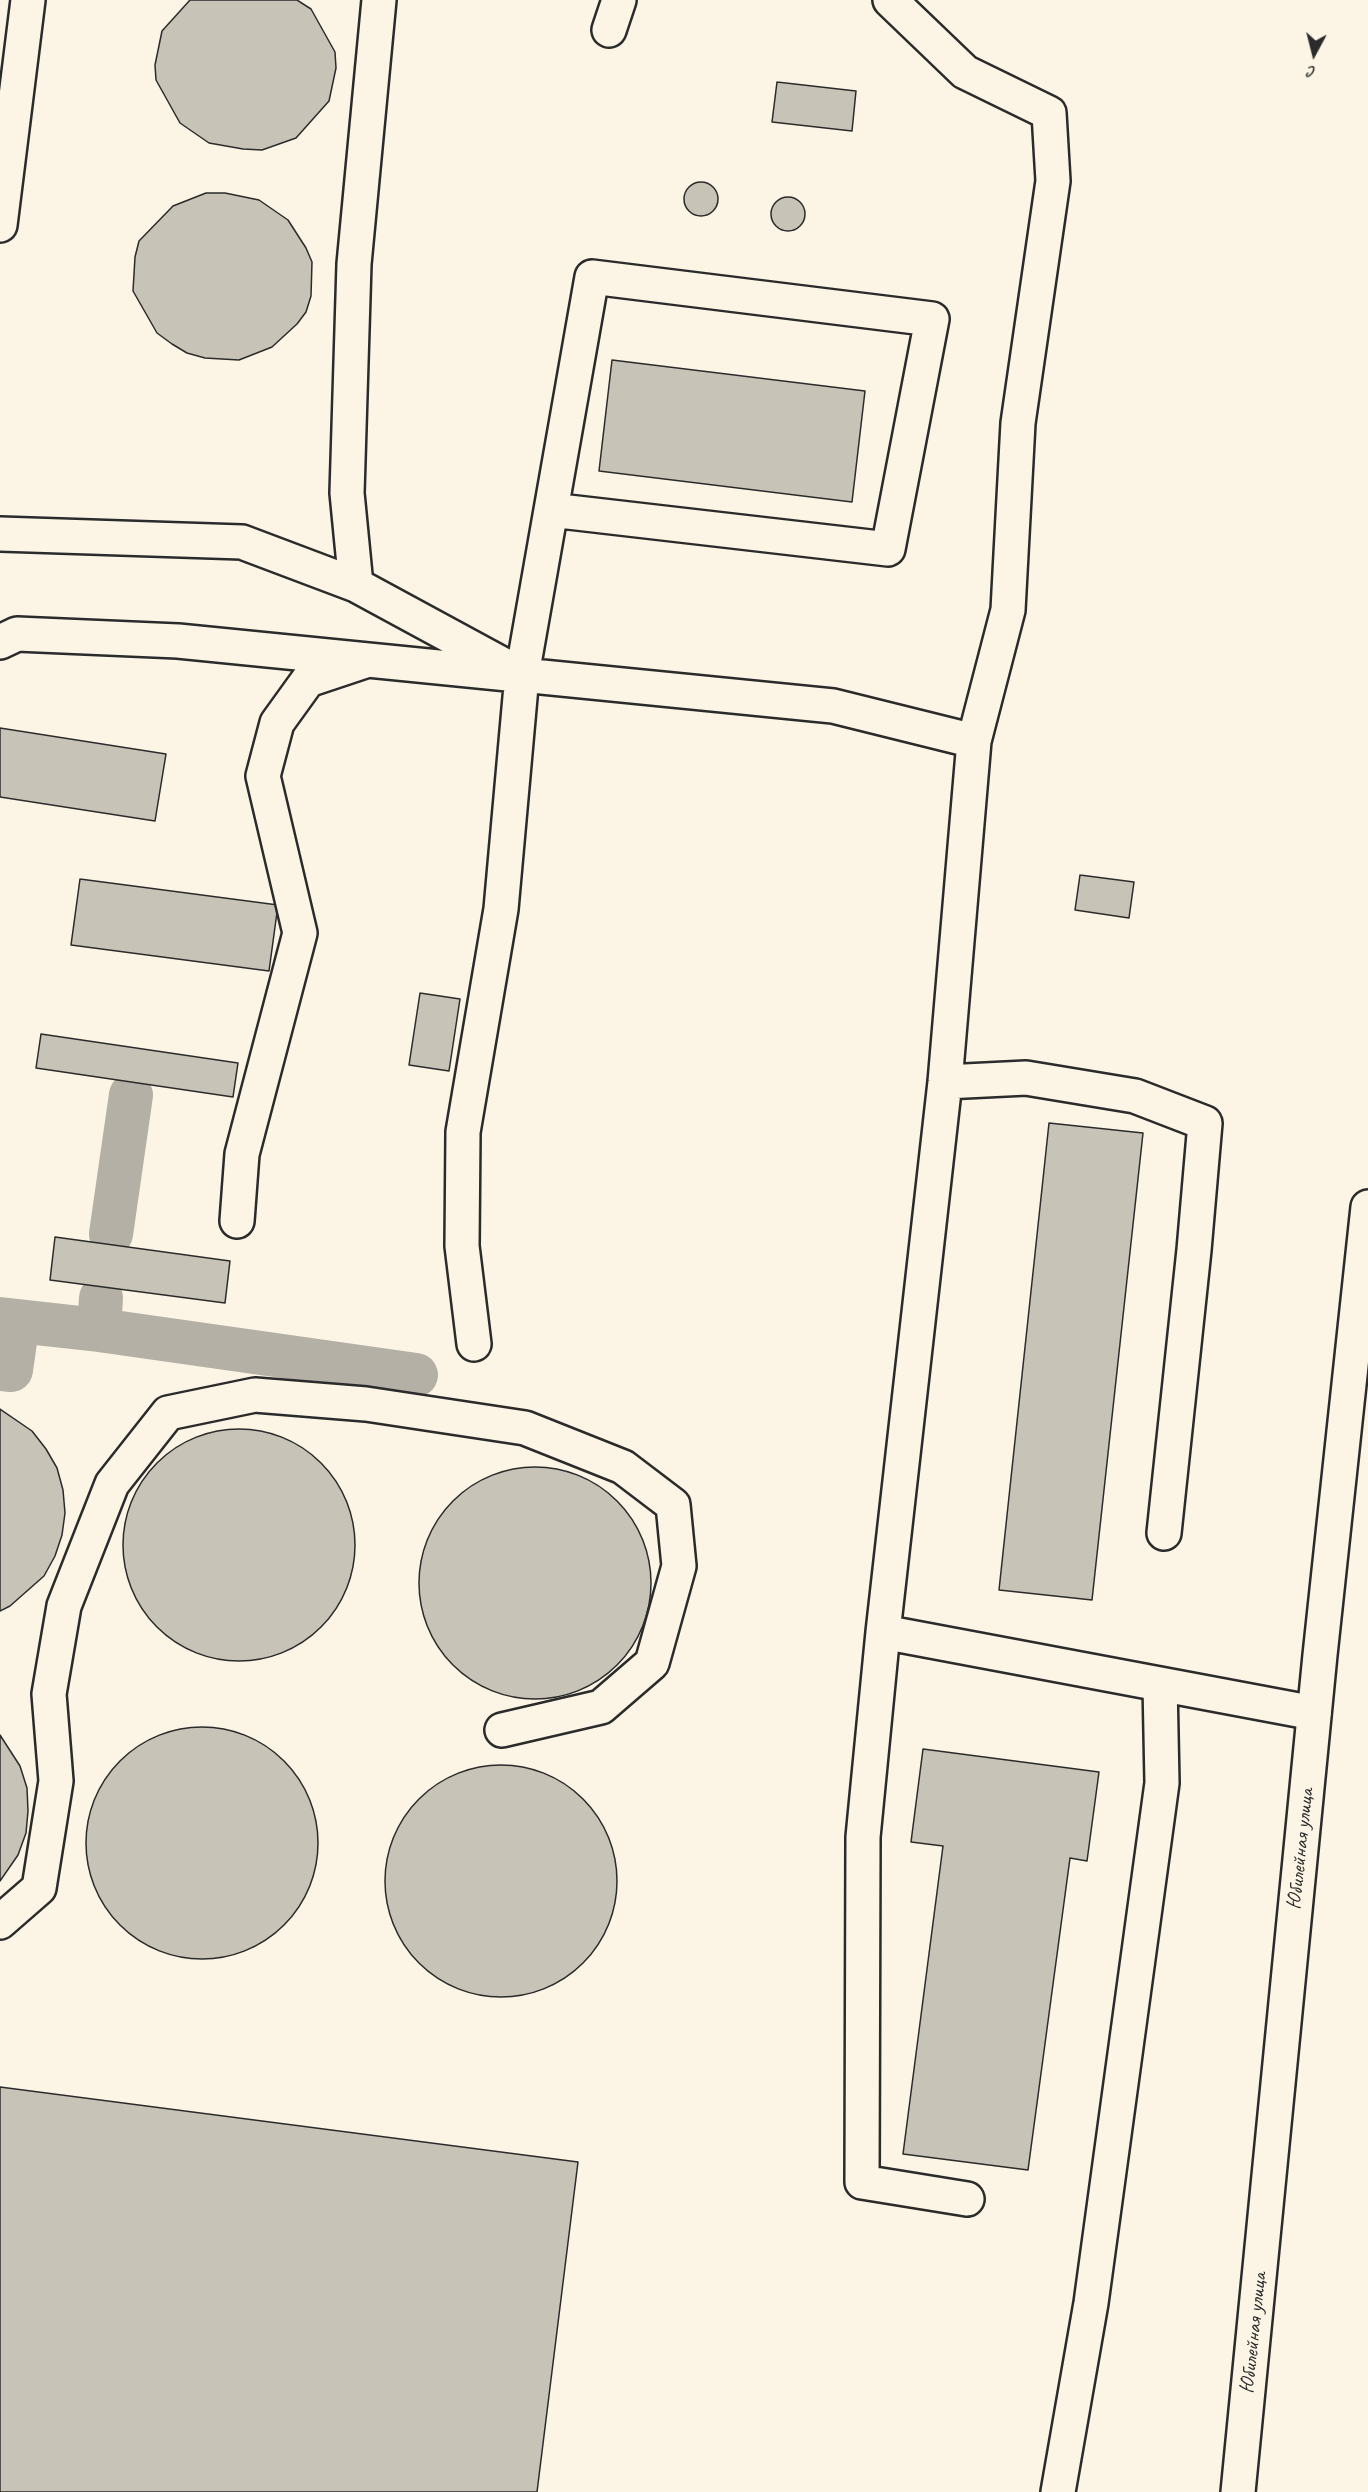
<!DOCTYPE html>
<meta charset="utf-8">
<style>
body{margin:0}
#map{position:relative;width:1368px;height:2492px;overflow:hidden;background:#fcf5e5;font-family:Caveat,sans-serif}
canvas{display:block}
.north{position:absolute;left:1284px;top:24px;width:60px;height:60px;-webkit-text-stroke:4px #fcf5e5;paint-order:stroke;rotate:187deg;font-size:16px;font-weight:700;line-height:24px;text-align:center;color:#2b2b2b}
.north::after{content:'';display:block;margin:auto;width:21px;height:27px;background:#2b2b2b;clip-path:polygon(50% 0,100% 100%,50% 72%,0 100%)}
</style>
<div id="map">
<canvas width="1368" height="2492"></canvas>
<div class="north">С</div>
</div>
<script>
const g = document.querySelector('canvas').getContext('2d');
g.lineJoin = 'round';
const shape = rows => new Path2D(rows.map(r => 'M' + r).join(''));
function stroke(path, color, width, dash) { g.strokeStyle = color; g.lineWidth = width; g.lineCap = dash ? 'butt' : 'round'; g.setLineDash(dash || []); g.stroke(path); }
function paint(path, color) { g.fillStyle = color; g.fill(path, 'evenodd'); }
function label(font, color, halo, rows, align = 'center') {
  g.font = font + ' Caveat,sans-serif'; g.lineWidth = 5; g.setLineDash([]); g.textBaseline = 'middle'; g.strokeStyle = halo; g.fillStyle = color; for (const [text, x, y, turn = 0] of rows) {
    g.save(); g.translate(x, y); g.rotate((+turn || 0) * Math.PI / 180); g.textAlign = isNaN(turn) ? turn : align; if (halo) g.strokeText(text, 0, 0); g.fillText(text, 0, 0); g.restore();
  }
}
const canal = shape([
 [111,1234,131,1095],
 [101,1298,99,1330,416,1375],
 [0,1319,99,1330],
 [0,1369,11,1370,18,1321]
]);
const building = shape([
 [190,0,297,0,311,9,335,52,336,68,329,101,296,138,262,150,243,149,209,143,180,123,156,80,155,65,162,31,190,0],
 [777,82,856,91,852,131,772,122,777,82],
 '684 199a17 17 0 1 1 34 0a17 17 0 1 1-34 0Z',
 [206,193,225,193,259,200,288,220,306,248,312,262,311,296,306,312,297,324,272,347,239,360,205,358,187,353,172,344,157,333,133,291,135,257,139,241,173,206,206,193],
 '771 214a17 17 0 1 1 34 0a17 17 0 1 1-34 0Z',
 [612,360,865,391,852,502,599,471,612,360],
 [0,728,166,754,155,821,0,797,0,728],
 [1080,875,1134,882,1129,918,1075,910,1080,875],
 [80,879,278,905,269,971,71,945,80,879],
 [420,993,460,999,449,1071,409,1065,420,993],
 [41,1034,238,1063,233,1097,36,1068,41,1034],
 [1049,1123,1143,1133,1092,1600,999,1590,1049,1123],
 [55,1237,230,1261,225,1303,50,1280,55,1237],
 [0,1409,32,1431,46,1449,57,1468,63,1490,65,1513,62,1535,55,1556,44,1576,10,1606,0,1611,0,1409],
 '123 1545a116 116 0 1 1 232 0a116 116 0 1 1-232 0Z',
 '419 1583a116 116 0 1 1 232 0a116 116 0 1 1-232 0Z',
 '86 1843a116 116 0 1 1 232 0a116 116 0 1 1-232 0Z',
 [0,1735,20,1766,27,1788,28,1811,26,1833,18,1855,0,1881,0,1735],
 [923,1749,1099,1772,1087,1861,1070,1858,1028,2170,903,2154,943,1846,911,1842,923,1749],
 '385 1881a116 116 0 1 1 232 0a116 116 0 1 1-232 0Z',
 [0,2087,578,2162,537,2492,0,2492,0,2087]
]);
const minor = shape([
 [890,0,965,72,1049,113,1053,181,1018,423,1008,610,974,741],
 [609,30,619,0],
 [0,225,28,0],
 [0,534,242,542,356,585,522,675,833,706,974,741,945,1082,883,1632,1314,1713],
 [356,585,347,493,354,264,379,0],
 [0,642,17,634,178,641,508,674],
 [945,1082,1026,1078,1135,1096,1205,1123,1194,1250,1164,1533],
 [237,1221,242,1154,300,933,263,776,277,723,308,680,365,661],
 [474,1344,462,1246,463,1132,501,909,522,675,551,510,592,277,932,319,888,549,551,510],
 [883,1632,863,1837,862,2182,967,2199],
 [0,1922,39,1888,56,1781,49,1694,64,1606,112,1484,168,1413,255,1395,366,1404,525,1428,623,1467,673,1505,679,1566,652,1663,601,1707,502,1730],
 [1058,2492,1091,2303,1162,1783,1160,1684]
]);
const major = shape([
 [1238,2492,1320,1655,1368,1207]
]);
const streetNames = [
 ["Юбилейная улица",1301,1849,-84],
 ["Юбилейная улица",1254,2333,-84]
];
stroke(canal, '#b4b0a5', 44);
paint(building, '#c8c3b7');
stroke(building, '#2b2b2b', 1.5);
stroke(minor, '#2b2b2b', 38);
stroke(major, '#2b2b2b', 38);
stroke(minor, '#fcf5e5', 33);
stroke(major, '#fcf5e5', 33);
label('21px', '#2b2b2b', '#fcf5e5', streetNames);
</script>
